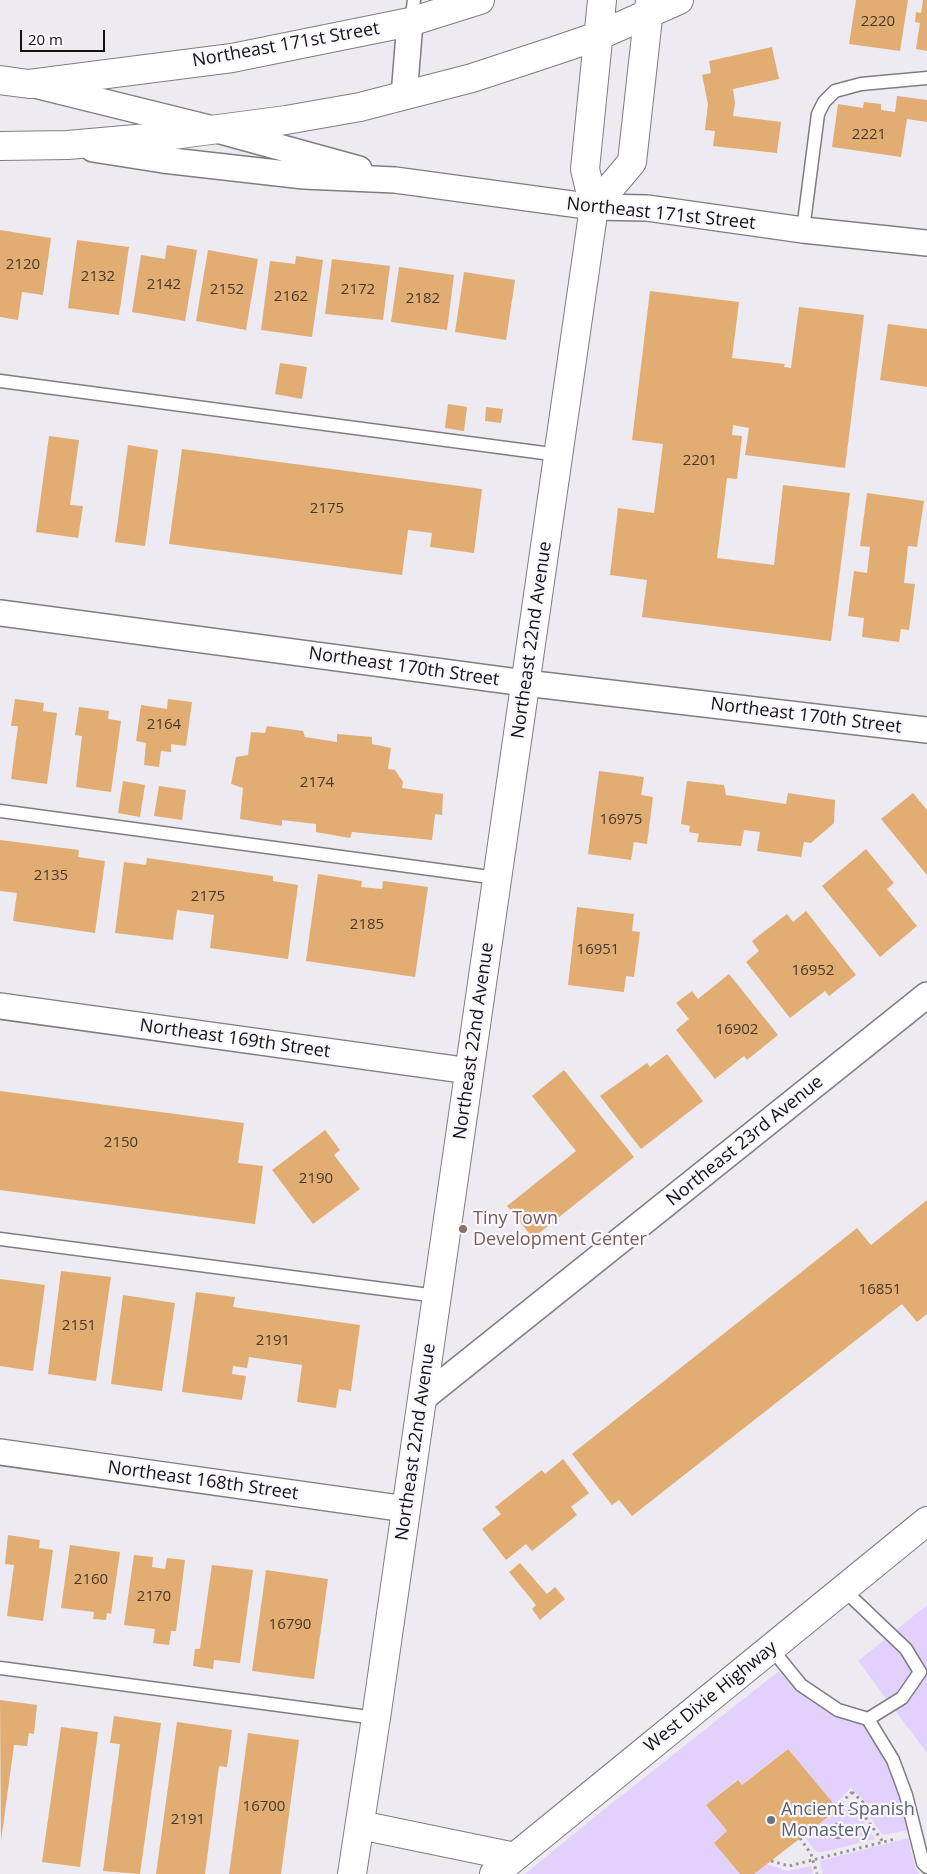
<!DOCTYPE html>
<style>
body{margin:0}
#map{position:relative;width:927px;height:1874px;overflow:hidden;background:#edeaf1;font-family:"Open Sans",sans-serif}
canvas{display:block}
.scale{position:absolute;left:20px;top:30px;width:85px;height:22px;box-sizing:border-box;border:2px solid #131214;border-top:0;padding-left:6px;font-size:15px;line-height:18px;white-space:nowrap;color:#131214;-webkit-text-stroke:4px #faf8fe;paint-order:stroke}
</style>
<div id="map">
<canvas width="927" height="1874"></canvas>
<div class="scale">20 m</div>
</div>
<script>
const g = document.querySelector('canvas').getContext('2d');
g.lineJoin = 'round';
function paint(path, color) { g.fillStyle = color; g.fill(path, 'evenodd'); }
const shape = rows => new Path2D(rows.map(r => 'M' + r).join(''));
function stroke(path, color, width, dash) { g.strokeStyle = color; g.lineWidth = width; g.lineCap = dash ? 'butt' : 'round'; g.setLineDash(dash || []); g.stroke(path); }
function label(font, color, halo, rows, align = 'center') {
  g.font = font + ' "Open Sans",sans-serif'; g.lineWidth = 4.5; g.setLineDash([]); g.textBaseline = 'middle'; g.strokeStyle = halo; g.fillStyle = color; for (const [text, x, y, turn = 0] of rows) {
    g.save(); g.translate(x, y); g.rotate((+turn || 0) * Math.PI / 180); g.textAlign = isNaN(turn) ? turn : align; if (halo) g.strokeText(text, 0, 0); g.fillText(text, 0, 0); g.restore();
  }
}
const green = shape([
 [927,1605,927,1753,858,1661],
 [779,1671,796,1689,833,1715,863,1725,893,1773,909,1830,883,1835,862,1806,866,1802,851,1788,837,1802,852,1816,857,1811,875,1839,823,1852,817,1852,803,1836,836,1808,787,1749,742,1785,737,1780,706,1805,727,1831,714,1843,740,1874,525,1874,597,1815],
 [908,1838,915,1868,919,1874,823,1874,820,1861],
 [766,1864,788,1871,811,1866,813,1874,754,1874]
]);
const building = shape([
 [856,0,908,0,900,51,849,44],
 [923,0,927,0,927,51,916,49,920,23,915,22,916,12,921,13],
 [772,47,779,79,733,89,735,103,733,116,781,122,777,153,713,146,715,131,705,130,708,104,702,75,711,73,709,61],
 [897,96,927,100,927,122,907,119,901,157,832,147,838,104,863,108,864,102,881,104,881,110,895,112],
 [0,230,51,238,43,295,22,292,18,320,0,317],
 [77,240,129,247,119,315,68,308],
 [167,245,197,250,185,321,132,312,141,255,165,259],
 [208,250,258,259,246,330,196,321],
 [296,256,323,260,312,337,261,330,270,261,295,264],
 [332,259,390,266,383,320,325,314],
 [399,267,454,275,447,330,391,322],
 [464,272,515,280,506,340,455,332],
 [650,291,739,302,732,358,785,364,784,367,791,368,799,307,864,315,845,468,745,455,749,428,733,425,732,435,742,436,737,479,727,478,717,558,774,565,783,485,850,493,831,641,642,617,647,580,610,575,618,508,654,513,663,444,632,440],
 [888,324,927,329,927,387,880,380],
 [280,363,307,367,302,399,275,394],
 [448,404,467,407,464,431,445,428],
 [486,407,503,409,501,423,485,421],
 [49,436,79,440,70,505,83,506,78,538,36,532],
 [128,445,158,450,145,546,115,542],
 [182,449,482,489,474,553,430,547,432,533,408,530,402,575,169,544],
 [867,493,924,501,917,547,908,546,904,583,915,584,909,630,901,629,899,642,862,637,864,618,848,616,854,571,867,573,870,547,860,546],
 [15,699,44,703,43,711,57,713,47,784,11,779,18,726,11,726],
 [168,699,192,702,186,746,171,744,171,752,161,751,159,767,144,765,146,743,136,741,141,705,167,709],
 [79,707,109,711,108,719,121,721,111,792,76,787,82,736,75,735],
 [267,726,303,731,305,737,337,742,337,734,372,737,372,744,391,748,388,769,395,770,403,782,402,788,443,794,442,815,435,814,432,840,352,832,350,838,316,832,316,824,282,820,282,826,240,819,243,788,231,784,236,757,248,755,251,732,265,733],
 [599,771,644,777,641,795,653,797,647,844,634,842,631,860,588,854],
 [123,781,145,785,140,817,118,813],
 [687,781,724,785,726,795,786,804,788,793,835,800,834,823,811,843,804,842,801,857,757,851,760,832,744,830,741,846,697,842,699,834,689,832,690,826,681,824],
 [159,786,186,790,182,820,154,816],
 [913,793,927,810,927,875,881,819],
 [0,840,79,850,78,857,105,861,95,933,13,921,17,893,0,891],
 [866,849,894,883,887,889,917,926,880,957,822,886],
 [147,858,273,876,273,881,298,885,288,959,210,948,214,915,177,910,173,940,115,933,124,862,146,865],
 [318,874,362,881,361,887,382,889,383,881,428,887,415,977,306,961],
 [577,907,634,914,632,931,640,932,634,977,626,976,624,992,568,985],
 [806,911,856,975,829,996,825,991,790,1018,746,962,759,951,752,941,787,914,793,922],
 [729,974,778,1035,747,1060,744,1056,715,1079,676,1030,689,1019,676,1003,692,991,698,999],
 [667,1054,703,1101,641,1149,600,1096,647,1063,650,1067],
 [564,1070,634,1157,533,1238,507,1206,576,1151,532,1096],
 [0,1091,244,1123,238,1163,263,1166,255,1224,0,1190],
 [325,1130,340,1150,334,1155,360,1189,313,1224,272,1170],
 [927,1200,927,1314,917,1322,902,1304,632,1516,619,1500,612,1505,572,1454,857,1228,871,1245],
 [61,1271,111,1277,96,1381,48,1374],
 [0,1279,45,1285,33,1371,0,1366],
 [196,1292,235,1297,233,1307,360,1325,351,1391,339,1389,336,1408,297,1402,302,1365,249,1357,247,1368,233,1366,232,1374,246,1376,242,1400,182,1392],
 [123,1295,175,1303,162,1391,111,1384],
 [563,1459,589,1493,571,1507,577,1515,532,1551,526,1544,506,1560,482,1529,501,1514,495,1507,542,1470,545,1474],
 [8,1535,40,1540,39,1548,53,1550,43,1621,7,1616,14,1565,5,1564],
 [70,1545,120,1552,111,1614,107,1613,106,1620,93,1619,94,1612,61,1608],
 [134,1555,153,1557,152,1567,165,1569,167,1558,185,1560,176,1631,171,1631,169,1645,153,1643,155,1629,124,1625],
 [520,1563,547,1594,555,1587,565,1599,540,1620,532,1609,536,1605,509,1572],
 [212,1565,253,1570,240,1663,214,1660,213,1669,193,1666,195,1649,200,1649],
 [266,1570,328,1579,314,1679,252,1671],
 [0,1700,37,1705,34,1734,29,1733,27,1746,14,1745,1,1841],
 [114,1716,161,1723,140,1874,103,1871,120,1744,110,1743],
 [177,1722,232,1730,227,1767,219,1766,205,1874,156,1874],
 [61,1727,98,1732,80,1867,42,1862],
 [248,1733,299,1740,281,1874,229,1874],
 [788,1749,838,1809,754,1874,740,1874,714,1843,727,1831,706,1805,738,1780,742,1785]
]);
const path = shape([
 [852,1792,863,1802,852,1813,841,1803,852,1792],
 [858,1807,883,1842],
 [800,1838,811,1854,817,1874],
 [771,1861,789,1866,895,1839]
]);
const lane = shape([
 [411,22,414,0],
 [803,230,818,114,824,102,835,91,861,84,927,78],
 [0,381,559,455],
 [0,811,497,878],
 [0,1239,437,1296],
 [771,1648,801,1685,838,1710,868,1719,902,1698,920,1672,906,1649,843,1589],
 [0,1668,376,1718],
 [868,1719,893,1760,906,1795,923,1863,927,1867]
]);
const street = shape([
 [35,85,217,130,359,169],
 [404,96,410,22],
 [93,149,163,160,304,176,395,180,594,207,647,208,803,230,927,243],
 [0,613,525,683,927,730],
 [0,1006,470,1071],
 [422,1399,927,995],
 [0,1452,406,1509]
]);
const secondary = shape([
 [0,80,29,84,232,58,410,22,480,0],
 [0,146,68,145,158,137,286,120,360,107,472,78,554,51,598,36,679,0],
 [594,207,632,162,650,0],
 [360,1825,515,1857],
 [352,1874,376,1718,594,207,585,169,602,0],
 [494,1874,927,1521]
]);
const trees = [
 [838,1831]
];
const markers = [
 [463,1229,5,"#8d6e63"],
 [771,1820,5,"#6b7280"]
];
const numberNames = [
 ["2220",878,22],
 ["2221",869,135],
 ["2120",23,265],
 ["2132",98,277],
 ["2142",164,285],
 ["2152",227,290],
 ["2172",358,290],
 ["2162",291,297],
 ["2182",423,299],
 ["2201",700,461],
 ["2175",327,509],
 ["2164",164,725],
 ["2174",317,783],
 ["16975",621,820],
 ["2135",51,876],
 ["2175",208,897],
 ["2185",367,925],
 ["16951",598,950],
 ["16952",813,971],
 ["16902",737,1030],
 ["2150",121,1143],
 ["2190",316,1179],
 ["16851",880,1290],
 ["2151",79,1326],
 ["2191",273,1341],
 ["2160",91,1580],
 ["2170",154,1597],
 ["16790",290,1625],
 ["16700",264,1807],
 ["2191",188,1820]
];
const streetNames = [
 ["Northeast 171st Street",286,45,-10],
 ["Northeast 171st Street",661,214,6],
 ["Northeast 22nd Avenue",532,640,-82],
 ["Northeast 170th Street",404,667,8],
 ["Northeast 170th Street",806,716,7],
 ["Northeast 169th Street",235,1039,8],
 ["Northeast 22nd Avenue",474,1041,-82],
 ["Northeast 23rd Avenue",745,1141,-39],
 ["Northeast 22nd Avenue",416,1442,-82],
 ["Northeast 168th Street",203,1481,8],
 ["West Dixie Highway",711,1697,-39]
];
const educationNames = [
 ["Tiny Town",473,1219],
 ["Development Center",473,1240]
];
const worshipNames = [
 ["Ancient Spanish",781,1810],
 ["Monastery",781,1831]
];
paint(green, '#e3d1fd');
paint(building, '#e2ad72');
stroke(lane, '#7f7d82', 15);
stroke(street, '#7f7d82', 28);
stroke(secondary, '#7f7d82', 30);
stroke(path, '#98959a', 3, [2.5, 4]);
stroke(lane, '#fff', 12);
stroke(street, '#fff', 25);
stroke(secondary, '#fff', 28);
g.fillStyle = '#a18ab9';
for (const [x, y] of trees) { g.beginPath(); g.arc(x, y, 8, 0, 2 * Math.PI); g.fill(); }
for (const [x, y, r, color] of markers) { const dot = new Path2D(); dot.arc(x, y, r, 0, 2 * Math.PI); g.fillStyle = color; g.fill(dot); stroke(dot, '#faf8fe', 2); }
label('15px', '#47392c', null, numberNames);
label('18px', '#131214', '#faf8fe', streetNames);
label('18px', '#785e54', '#faf8fe', educationNames, 'left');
label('18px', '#5b616d', '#faf8fe', worshipNames, 'left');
</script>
